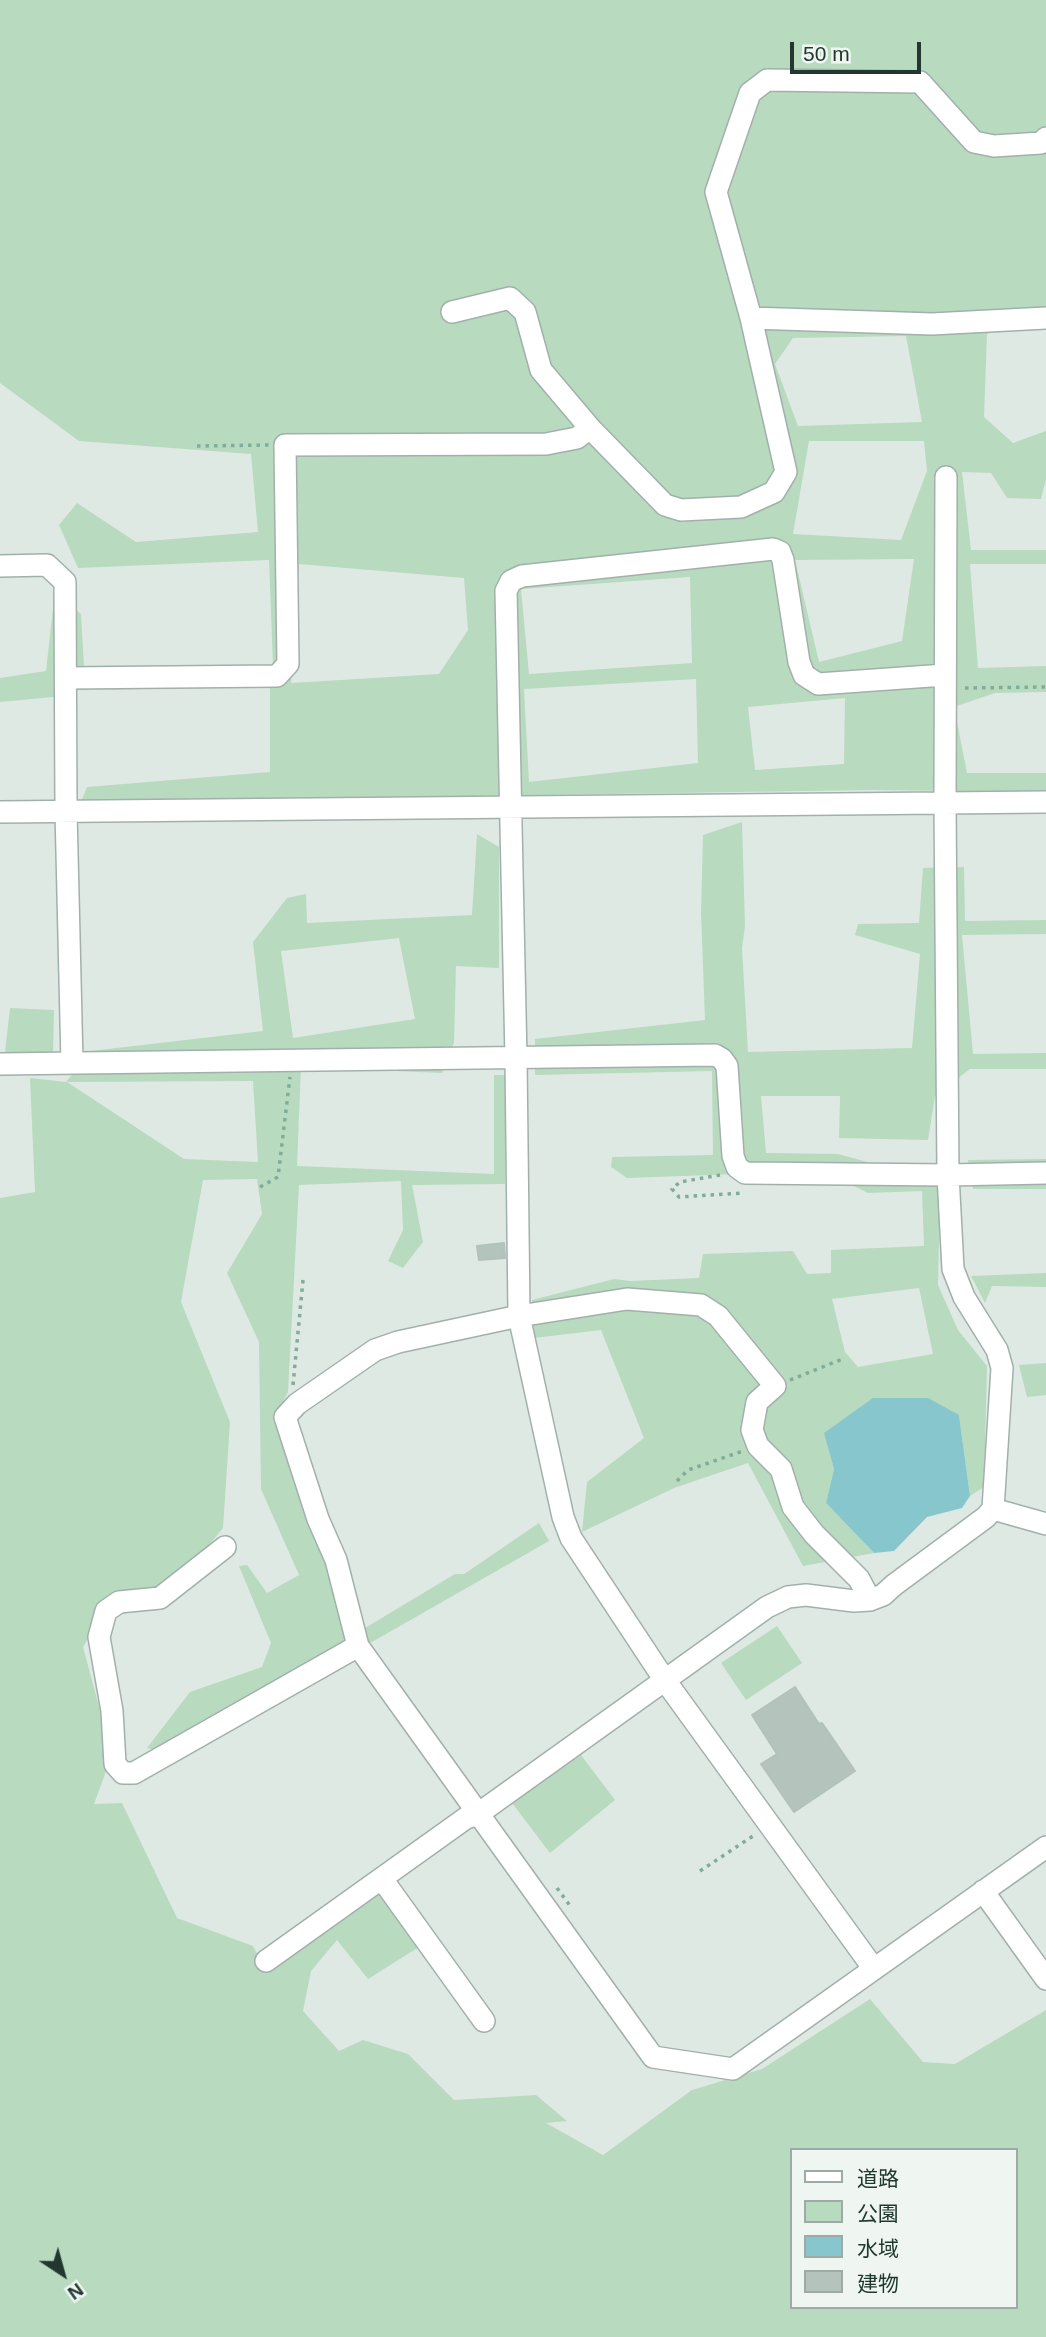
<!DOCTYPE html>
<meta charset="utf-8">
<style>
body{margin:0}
#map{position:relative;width:1046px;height:2337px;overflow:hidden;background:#dfe9e4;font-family:Helvetica,"Noto Sans JP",sans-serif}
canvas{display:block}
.legend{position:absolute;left:790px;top:2148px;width:228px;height:161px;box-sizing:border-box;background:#eff6f2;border:2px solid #9daaa5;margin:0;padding:9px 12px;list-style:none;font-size:21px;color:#213831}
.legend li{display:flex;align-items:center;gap:14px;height:35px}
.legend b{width:35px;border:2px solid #9daaa5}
.north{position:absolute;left:28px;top:2239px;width:70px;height:70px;-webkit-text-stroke:5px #eff6f2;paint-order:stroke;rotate:144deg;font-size:19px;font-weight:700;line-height:28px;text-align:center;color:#213831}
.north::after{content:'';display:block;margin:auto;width:24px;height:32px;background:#213831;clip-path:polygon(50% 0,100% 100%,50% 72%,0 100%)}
.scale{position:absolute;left:790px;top:42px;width:131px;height:32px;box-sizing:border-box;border:4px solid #213831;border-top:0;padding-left:9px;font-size:21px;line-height:24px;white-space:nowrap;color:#213831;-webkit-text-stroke:5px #eff6f2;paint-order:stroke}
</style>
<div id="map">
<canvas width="1046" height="2337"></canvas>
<ul class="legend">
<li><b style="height:9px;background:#fff"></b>道路</li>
<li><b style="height:19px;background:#b8dabf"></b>公園</li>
<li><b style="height:19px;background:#88c6cd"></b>水域</li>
<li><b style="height:19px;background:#b4c4bd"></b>建物</li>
</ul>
<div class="north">N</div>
<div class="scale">50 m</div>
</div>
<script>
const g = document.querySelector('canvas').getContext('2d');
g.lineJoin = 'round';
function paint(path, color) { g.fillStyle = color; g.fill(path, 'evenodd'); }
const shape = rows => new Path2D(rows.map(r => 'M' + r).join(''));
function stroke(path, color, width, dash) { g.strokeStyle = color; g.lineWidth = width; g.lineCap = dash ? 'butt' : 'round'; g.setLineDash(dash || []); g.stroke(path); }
const green = shape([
 [0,0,1046,0,1046,316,987,334,984,417,1013,443,1046,431,1046,479,1041,499,1007,498,991,473,962,472,971,550,1046,550,1046,564,970,564,978,668,1046,666,1046,692,995,693,954,707,967,773,1046,773,1046,792,872,790,81,802,87,787,270,772,270,687,79,690,53,697,0,702,0,678,46,671,55,590,81,614,84,666,273,665,269,560,78,568,59,525,77,503,136,542,258,532,251,454,79,441,0,383],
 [906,336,922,422,798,426,775,364,793,338],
 [809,441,924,441,927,471,901,540,793,534],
 [914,559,902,641,819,662,795,560],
 [299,564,464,578,468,630,439,674,291,683],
 [690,577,692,663,529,674,521,589],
 [696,679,698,763,529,782,524,689],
 [845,698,844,764,755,770,748,707],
 [742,822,745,926,742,948,748,1052,912,1048,920,954,855,935,858,924,919,923,923,868,964,867,965,921,1046,920,1046,934,962,935,973,1054,1046,1053,1046,1069,970,1069,935,1096,928,1140,839,1138,840,1096,761,1096,766,1153,838,1154,940,1182,938,1285,958,1330,987,1366,984,1487,970,1496,959,1415,825,1433,834,1469,826,1503,874,1553,803,1566,748,1463,674,1488,582,1532,587,1482,644,1438,601,1330,534,1338,532,1300,614,1279,630,1281,699,1278,703,1254,793,1251,807,1274,831,1273,831,1250,924,1246,922,1191,868,1193,823,1171,627,1178,611,1167,612,1157,713,1155,712,1071,535,1075,535,1039,705,1020,701,912,703,835],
 [919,1288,933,1354,858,1367,845,1352,832,1299],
 [477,834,499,847,499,968,456,966,454,1043,442,1073,301,1067,297,1166,494,1174,494,1075,506,1075,505,1184,412,1185,423,1242,403,1268,388,1261,403,1230,401,1181,299,1185,288,1392,275,1417,346,1621,365,1628,455,1574,464,1574,539,1523,549,1541,372,1642,351,1643,162,1751,147,1748,190,1692,262,1667,271,1643,239,1566,247,1565,267,1593,299,1575,261,1489,259,1342,227,1273,262,1214,257,1179,203,1180,181,1302,230,1422,223,1528,170,1591,108,1603,83,1647,112,1755,94,1804,122,1803,177,1918,253,1946,265,1970,378,1891,419,1947,368,1979,337,1940,311,1971,303,2011,339,2051,363,2040,408,2054,454,2100,536,2095,567,2121,546,2123,603,2155,692,2090,762,2069,870,1999,923,2062,955,2064,1046,2010,1046,2337,0,2337,0,1198,35,1192,30,1078,66,1082,91,1051,263,1031,253,942,287,898,306,894,307,923,472,915],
 [399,938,415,1019,293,1038,281,951],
 [253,1081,258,1162,184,1159,67,1082],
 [792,2150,1016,2150,1016,2307,792,2307],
 [10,1008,54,1010,53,1055,5,1052],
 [1046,1159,1046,1189,973,1189,968,1160],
 [1046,1273,1046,1287,992,1286,985,1303,971,1276],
 [1046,1363,1046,1395,1027,1397,1019,1365],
 [777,1626,802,1663,746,1700,721,1663],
 [581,1755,615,1800,550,1853,512,1803]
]);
const water = shape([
 [873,1398,928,1398,959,1415,970,1496,962,1508,927,1517,894,1551,874,1553,826,1503,834,1469,824,1433]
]);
const building = shape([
 [504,1243,505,1258,479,1260,477,1246,504,1243],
 [795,1687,819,1724,822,1723,855,1771,794,1812,761,1764,777,1754,752,1715,795,1687]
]);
const path = shape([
 [197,446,269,445],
 [965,688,1046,687],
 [720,1175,680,1182,672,1189,679,1197,742,1193],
 [260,1187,278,1177,290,1077],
 [790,1380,845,1358],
 [293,1385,303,1280],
 [677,1481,688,1470,743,1451],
 [700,1871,756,1834],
 [557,1888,571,1907]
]);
const minor = shape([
 [452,312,510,298,525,312,541,370,590,428,665,505,681,510,741,507,774,492,786,472,751,318,716,192,750,93,767,80,920,82,974,142,994,146,1041,143,1046,138],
 [751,318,932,324,1046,318],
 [0,566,47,565,65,582,66,811,72,1063],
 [66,678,277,676,288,664,285,445,546,444,577,438,590,428],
 [0,812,1046,802],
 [0,1064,715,1055,722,1059,727,1066,733,1156,737,1167,745,1173,948,1175,1046,1173],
 [993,1509,1046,1524],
 [225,1547,160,1598,119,1602,106,1611,99,1637,112,1711,115,1764,123,1773,134,1773,358,1646],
 [870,1600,859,1579,814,1534,793,1507,781,1469,758,1446,752,1430,757,1402,775,1386,718,1316,701,1305,627,1299,519,1316,398,1342,375,1350,297,1404,285,1417,318,1519,336,1560,358,1646,653,2057,733,2069,874,1969,664,1679,571,1538,563,1517,519,1316,516,1059,506,591,511,581,522,576,773,549,780,552,783,560,799,662,804,675,818,684,945,675],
 [382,1879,484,2021],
 [983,1891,1046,1979],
 [266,1961,466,1818,478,1814,767,1607,788,1597,806,1595,854,1601,870,1600,883,1595,894,1585,986,1517,993,1509,1002,1368,997,1350,964,1297,953,1269,948,1175,945,803,946,477],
 [874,1969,1046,1847]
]);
paint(green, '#b8dabf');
paint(water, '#88c6cd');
paint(building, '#b4c4bd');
stroke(building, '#b1c2ba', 2);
stroke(minor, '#a2b0ab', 24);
stroke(path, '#80ac9c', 3.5, [3.5, 5]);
stroke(minor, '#fff', 21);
</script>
